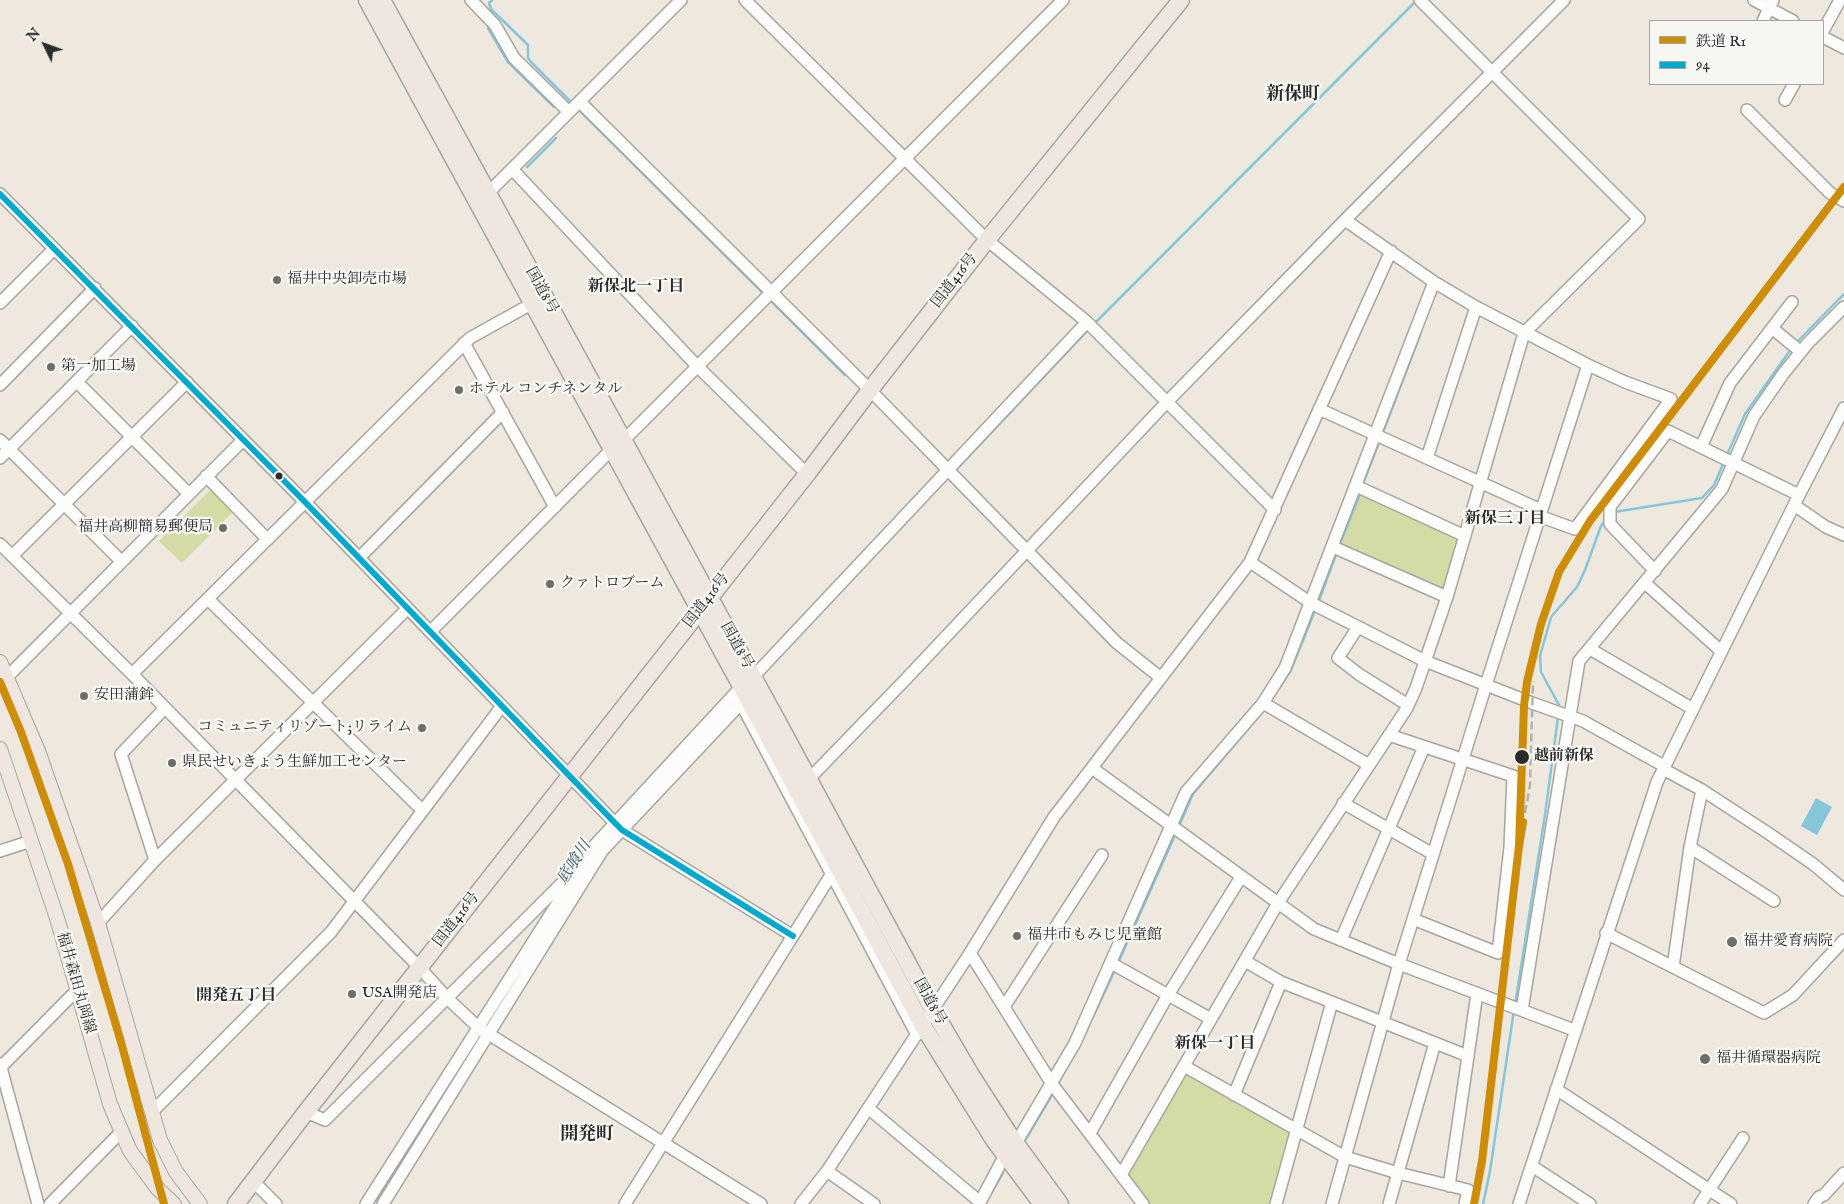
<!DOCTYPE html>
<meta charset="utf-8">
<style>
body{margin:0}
#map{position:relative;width:1844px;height:1204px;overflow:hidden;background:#eee8de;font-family:"IM FELL English","Noto Serif JP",serif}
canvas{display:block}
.legend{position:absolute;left:1649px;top:20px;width:175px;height:65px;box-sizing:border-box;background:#f6f6f2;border:1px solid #a5a5a2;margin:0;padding:6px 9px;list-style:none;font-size:15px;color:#2b2b2b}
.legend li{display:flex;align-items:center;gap:10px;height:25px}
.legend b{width:25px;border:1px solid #a5a5a2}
.north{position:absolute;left:20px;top:20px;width:50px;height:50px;-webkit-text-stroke:4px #f6f6f2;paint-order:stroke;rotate:312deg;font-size:14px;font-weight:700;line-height:20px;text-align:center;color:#2b2b2b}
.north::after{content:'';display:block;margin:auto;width:18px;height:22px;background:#2b2b2b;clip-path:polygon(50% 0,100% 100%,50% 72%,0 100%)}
</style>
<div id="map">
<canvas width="1844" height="1204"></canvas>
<ul class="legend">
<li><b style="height:6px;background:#ce8d09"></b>鉄道 R1</li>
<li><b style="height:6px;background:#00a9ce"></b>94</li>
</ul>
<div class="north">N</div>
</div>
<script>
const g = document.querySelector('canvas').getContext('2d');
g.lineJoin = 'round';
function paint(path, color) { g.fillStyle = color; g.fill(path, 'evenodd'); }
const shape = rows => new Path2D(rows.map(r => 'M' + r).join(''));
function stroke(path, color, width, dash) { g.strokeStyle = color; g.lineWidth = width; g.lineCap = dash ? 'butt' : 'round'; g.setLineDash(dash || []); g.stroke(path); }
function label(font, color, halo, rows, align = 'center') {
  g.font = font + ' "IM FELL English","Noto Serif JP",serif'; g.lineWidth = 5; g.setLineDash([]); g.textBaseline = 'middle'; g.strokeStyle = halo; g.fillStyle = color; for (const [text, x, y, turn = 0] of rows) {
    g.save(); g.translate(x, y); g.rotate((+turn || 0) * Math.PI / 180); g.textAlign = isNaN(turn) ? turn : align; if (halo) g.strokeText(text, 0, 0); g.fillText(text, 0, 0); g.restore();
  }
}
const green = shape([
 [211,489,235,510,182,563,159,541],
 [1360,492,1465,536,1447,595,1340,550],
 [1184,1066,1297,1130,1276,1204,1143,1204,1121,1175]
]);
const water = shape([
 [1816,798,1832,807,1817,835,1801,826]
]);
const stream = shape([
 [492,0,489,3,491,9,528,45,528,58,531,62,571,102],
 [488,28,508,62,554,107],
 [579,110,764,294],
 [527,167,556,138],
 [770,300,845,375],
 [1093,325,1416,1],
 [1796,343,1844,294],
 [1382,435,1420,335],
 [1727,455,1745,414,1791,349],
 [956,470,1089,329],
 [1362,486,1380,440],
 [1614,512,1702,498,1714,485,1724,462],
 [1339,547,1361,491],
 [1318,603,1337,552],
 [1280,687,1291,670,1316,608],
 [1559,705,1541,672,1540,656,1551,617,1577,587,1585,570,1601,526,1606,519],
 [1179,826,1193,794,1248,729],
 [1118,963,1176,833],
 [1515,1005,1545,815,1558,717],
 [1092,1019,1115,970],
 [1057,1086,1065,1071],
 [446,1089,475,1045],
 [1026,1139,1053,1093],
 [991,1194,1003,1173],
 [373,1204,442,1095],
 [1483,1204,1490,1171,1514,1010]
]);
const minor = shape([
 [471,0,495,25,514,58,569,112],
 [745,0,987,240,1087,322,1275,510],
 [1754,0,1793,21],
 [1763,21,1773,0],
 [1823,31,1840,0],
 [1823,37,1844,48],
 [1785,100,1794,84],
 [580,102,870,390,1117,643,1161,678],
 [1747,110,1830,193,1844,201],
 [512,169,697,366,807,474],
 [488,193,681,0],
 [0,194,305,502,614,822,622,830,793,936],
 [1345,220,1434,282,1476,307,1588,365,1625,382,1671,399,1575,529,1539,516],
 [0,303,54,249],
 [1772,328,1801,352],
 [464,343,555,507],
 [77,382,189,494],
 [0,385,95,288],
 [1319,409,1541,510],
 [0,440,121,561],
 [623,441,1063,0],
 [1701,447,1730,383,1792,302],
 [0,458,132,326],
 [1427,458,1476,307],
 [206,476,267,539],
 [1356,486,1465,536],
 [1794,505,1826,527,1844,535],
 [0,544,132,674,420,968,447,998,479,1028,761,1204],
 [1333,547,1447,597],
 [12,556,187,382],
 [359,558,503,412],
 [1250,562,1311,603,1425,661,1532,703,1583,721,1664,766],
 [1655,571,1610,524,1610,507,1668,431,1799,495],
 [1645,583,1721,651],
 [208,599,422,810],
 [1358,627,1338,658,1360,675,1408,705],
 [430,632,612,449],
 [1590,649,1693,709],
 [132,674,470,338,533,303],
 [753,677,1087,322],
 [0,684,243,440],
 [738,698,917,1035],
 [1263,703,1369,765],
 [1389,735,1513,776,1510,847,1498,953,1413,919],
 [1092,768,1314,929,1399,964,1574,1030],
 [1663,769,1702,790,1768,833,1813,864,1844,890],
 [808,780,905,680,1166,403,1345,220,1564,0],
 [1343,803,1433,854],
 [1690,847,1774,901],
 [0,851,31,841],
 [155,860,121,754,165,708],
 [98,923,155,860,407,609],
 [1606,933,1764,1013,1793,995,1844,940],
 [1341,940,1424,747],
 [970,953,1052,1084,1143,1204],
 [1245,961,1281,982,1468,1056,1449,1186],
 [1111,963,1211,1019],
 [1673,967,1690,847,1702,790],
 [1004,1007,1102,855],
 [1522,1010,1579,661,1722,489,1754,416,1783,374,1808,343,1844,307],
 [1468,1056,1477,993],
 [0,1064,38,1204],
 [1184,1066,1345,1157,1398,1173,1468,1190,1465,1204],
 [0,1068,78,989],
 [1556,1089,1731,1204],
 [1234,1095,1281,982],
 [868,1108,980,1202],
 [152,1112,331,932,502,706],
 [306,1112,325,1120,567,878],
 [1090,1133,1168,995,1241,877],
 [1016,1143,1075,1043,1186,792,1263,703,1285,668,1434,282],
 [1532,1166,1590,1204],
 [827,1171,874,1204],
 [1121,1175,1278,903,1407,708,1416,688,1447,597,1524,333,1639,219,1420,0],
 [253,1181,276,1204],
 [50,1204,121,1132],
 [366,1204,594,846,741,687],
 [383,1204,602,851,747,697],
 [625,1204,831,875],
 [801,1204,827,1171,970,953,1054,817,1250,562,1391,251],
 [979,1204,1005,1155],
 [1276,1204,1332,1002],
 [1332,1204,1399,964,1486,685,1588,365],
 [1389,1204,1435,1043],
 [1519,1204,1657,782,1794,505,1844,408],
 [1700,1204,1743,1138],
 [1814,1204,1819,1197,1824,1195,1844,1173]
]);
const major = shape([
 [0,662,38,751,98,923,160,1140,176,1172,200,1204],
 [0,749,57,918,110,1104,130,1151,158,1189,174,1204]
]);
const highway = shape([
 [367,0,747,697,923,1026,994,1140,1042,1204],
 [382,0,779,724,933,1010,971,1075,1009,1134,1060,1204],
 [236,1204,306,1112,807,474,870,390,987,240,1181,0]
]);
const rail = shape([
 [1525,813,1530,785,1533,681],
 [1519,846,1524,706,1527,682,1541,624,1559,572,1590,521,1844,187],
 [1474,1204,1482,1161,1520,840]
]);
const bus1 = shape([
 [0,194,305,502,614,822,622,830,793,936]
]);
const rail1 = shape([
 [0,682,21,732,68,864,121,1042,164,1204],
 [1519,846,1524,706,1527,682,1541,624,1559,572,1590,521,1844,187],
 [1474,1204,1482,1161,1519,846,1523,822]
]);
const markers = [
 [277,280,5,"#6f6d6a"],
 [51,367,5,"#6f6d6a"],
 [459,390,5,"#6f6d6a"],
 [279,476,4.5,"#2b2b2b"],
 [223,528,5,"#6f6d6a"],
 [550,584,5,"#6f6d6a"],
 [84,696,5,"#6f6d6a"],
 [422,728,5,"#6f6d6a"],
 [1522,757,8,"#2b2b2b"],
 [172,763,5,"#6f6d6a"],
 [1017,936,5,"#6f6d6a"],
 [1732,942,6,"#6f6d6a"],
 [352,994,5,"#6f6d6a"],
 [1705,1059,6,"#6f6d6a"]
];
const poiNames = [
 ["福井中央卸売市場",287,280],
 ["第一加工場",61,367],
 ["ホテル コンチネンタル",469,390],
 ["福井高柳簡易郵便局",213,528,"right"],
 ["クァトロブーム",560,584],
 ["安田蒲鉾",94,696],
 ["コミュニティリゾート;リライム",412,728,"right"],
 ["県民せいきょう生鮮加工センター",182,763],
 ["福井市もみじ児童館",1027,936],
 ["福井愛育病院",1743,942],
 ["USA開発店",362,994],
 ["福井循環器病院",1716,1059]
];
const streetNames = [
 ["国道416号",955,281,-52],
 ["国道8号",541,291,61],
 ["国道416号",707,601,-52],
 ["国道8号",736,646,61],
 ["国道416号",457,920,-52],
 ["福井森田丸岡線",75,983,74],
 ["国道8号",929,1002,61]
];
const stopNames = [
 ["越前新保",1534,757]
];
const neighbourhoodNames = [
 ["新保北一丁目",636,288],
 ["新保三丁目",1505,520],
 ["開発五丁目",236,997],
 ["新保一丁目",1215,1045]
];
const waterNames = [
 ["底喰川",575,863,-57]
];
const quarterNames = [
 ["新保町",1293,95],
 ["開発町",587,1135]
];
paint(green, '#d5dba4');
paint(water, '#86c6da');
stroke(stream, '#86c6da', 2.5);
stroke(minor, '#a8a49f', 14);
stroke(major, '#a8a49f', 16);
stroke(highway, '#a8a49f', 19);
stroke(minor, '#fcfcfa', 11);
stroke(major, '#f0e6e0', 14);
stroke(highway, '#f0e6e0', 16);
stroke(rail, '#b4b3b2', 2.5, [8, 4]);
stroke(bus1, '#00a9ce', 6);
stroke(rail1, '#ce8d09', 8);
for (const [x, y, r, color] of markers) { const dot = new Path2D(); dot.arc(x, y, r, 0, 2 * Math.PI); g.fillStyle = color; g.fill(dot); stroke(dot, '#f6f6f2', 2); }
label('15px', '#2b2b2b', '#f6f6f2', poiNames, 'left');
label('15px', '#2b2b2b', '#f6f6f2', streetNames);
label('bold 15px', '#2b2b2b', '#f6f6f2', stopNames, 'left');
label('bold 16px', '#2b2b2b', '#f6f6f2', neighbourhoodNames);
label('italic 16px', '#3b5c68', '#f6f6f2', waterNames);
label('bold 18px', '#2b2b2b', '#f6f6f2', quarterNames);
</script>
